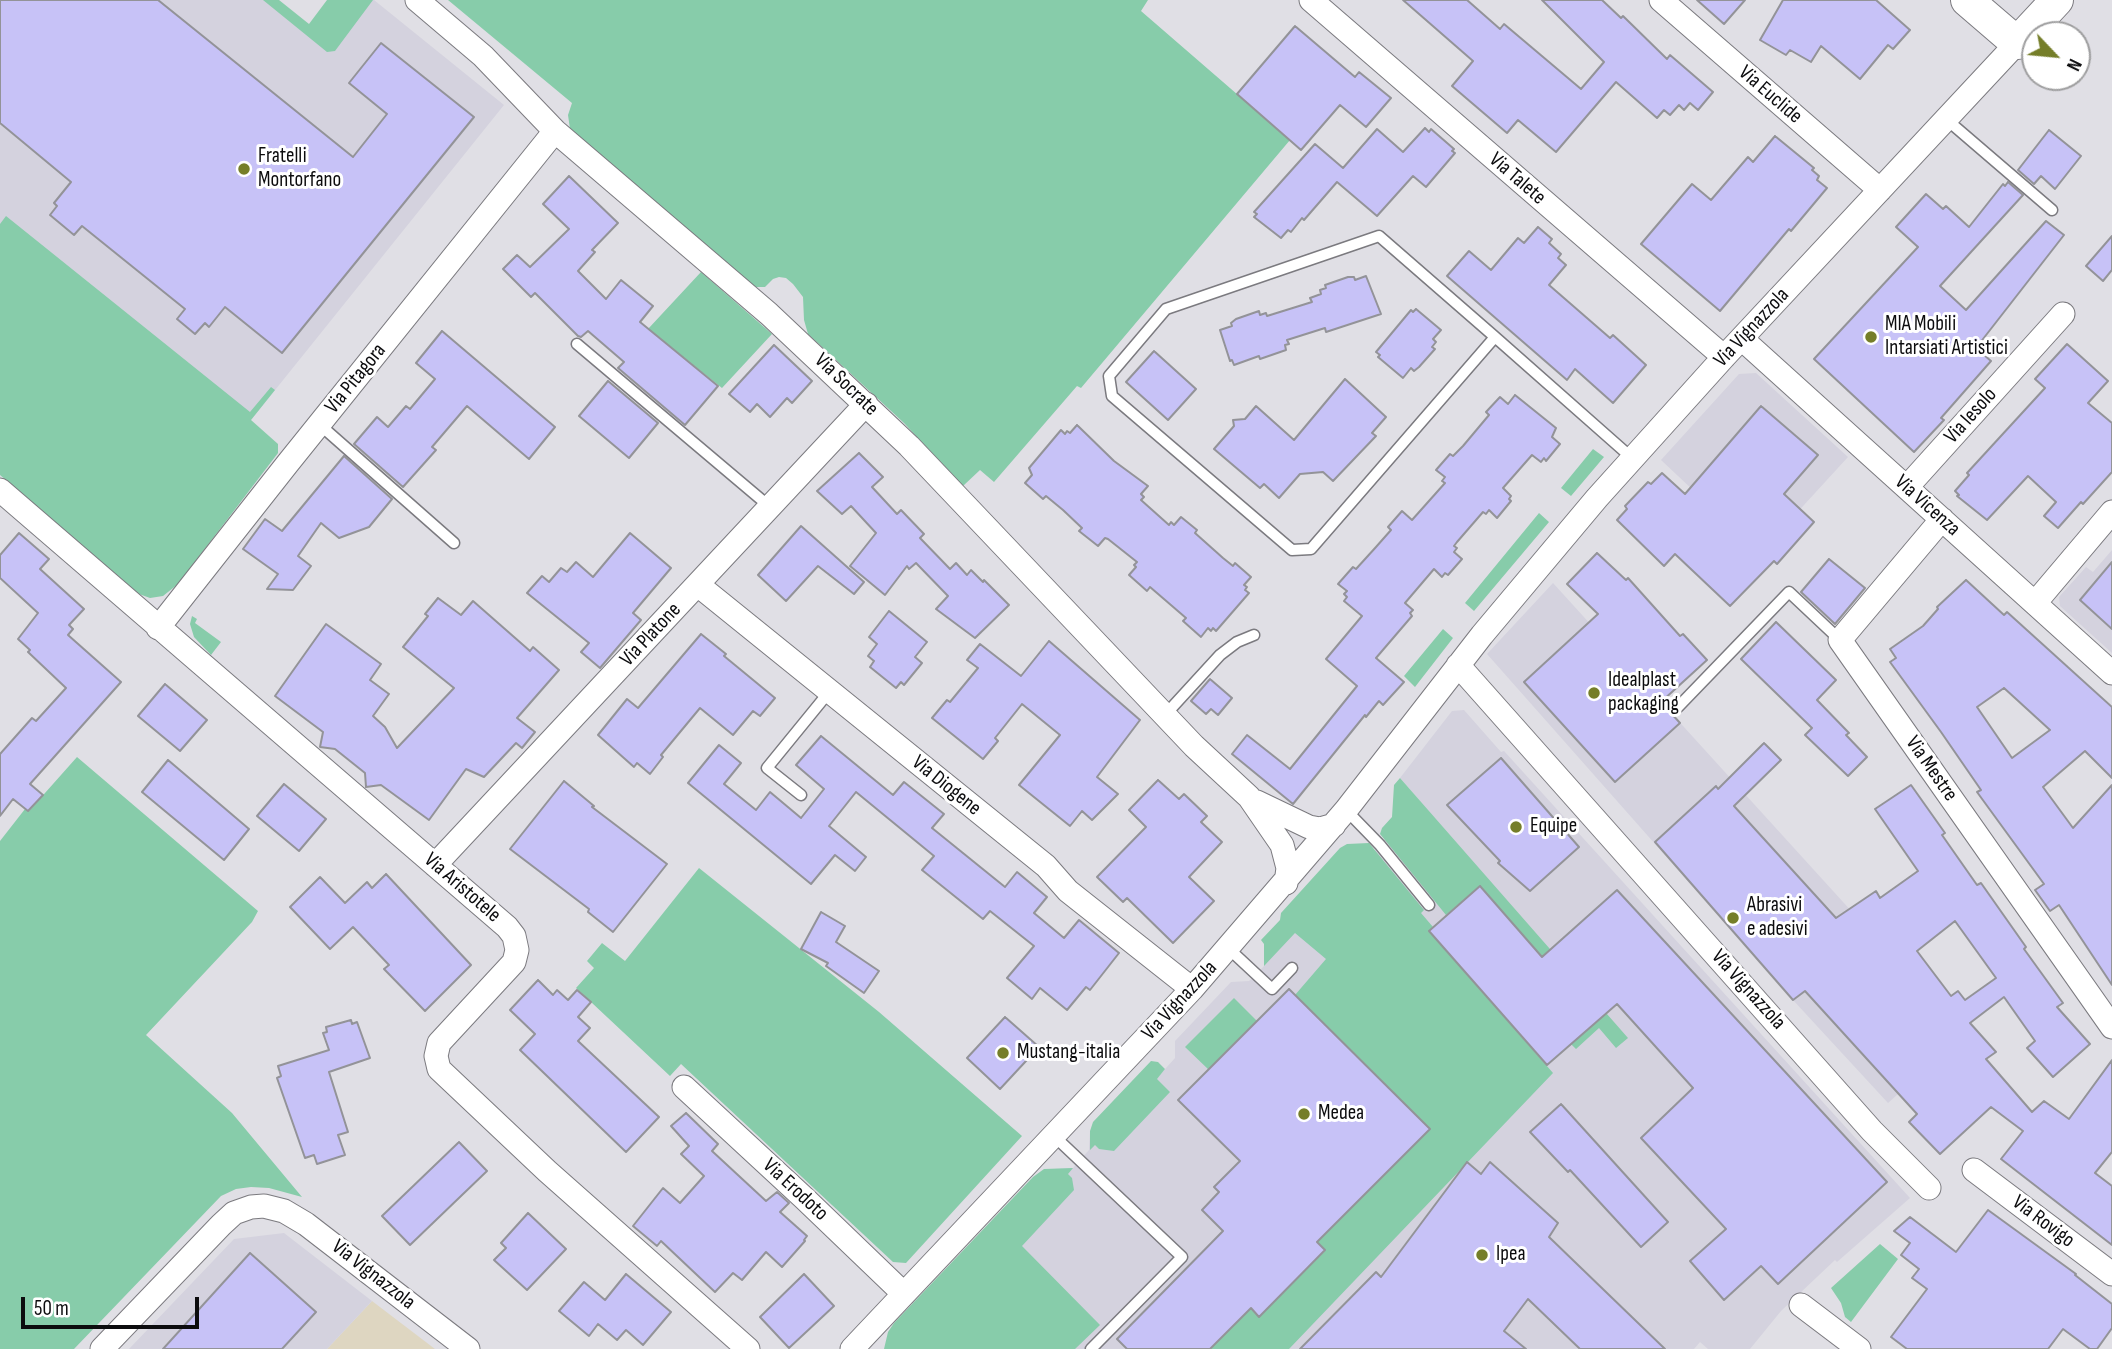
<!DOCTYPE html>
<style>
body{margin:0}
#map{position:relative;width:2112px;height:1349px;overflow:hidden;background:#e0dfe5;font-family:"Sofia Sans Condensed",sans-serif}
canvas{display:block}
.north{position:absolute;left:2021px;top:21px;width:70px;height:70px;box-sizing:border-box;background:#fff;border:2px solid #9e9e9f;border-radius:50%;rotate:116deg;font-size:19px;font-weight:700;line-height:28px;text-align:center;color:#0c0c0e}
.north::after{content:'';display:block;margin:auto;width:24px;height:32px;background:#757e29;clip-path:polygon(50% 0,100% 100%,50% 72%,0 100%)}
.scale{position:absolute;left:21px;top:1297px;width:178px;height:32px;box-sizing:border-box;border:4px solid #0c0c0e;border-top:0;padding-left:9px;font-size:21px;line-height:24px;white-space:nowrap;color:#0c0c0e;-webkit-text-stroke:5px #fff;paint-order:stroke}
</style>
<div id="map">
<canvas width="2112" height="1349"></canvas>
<div class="north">N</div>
<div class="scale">50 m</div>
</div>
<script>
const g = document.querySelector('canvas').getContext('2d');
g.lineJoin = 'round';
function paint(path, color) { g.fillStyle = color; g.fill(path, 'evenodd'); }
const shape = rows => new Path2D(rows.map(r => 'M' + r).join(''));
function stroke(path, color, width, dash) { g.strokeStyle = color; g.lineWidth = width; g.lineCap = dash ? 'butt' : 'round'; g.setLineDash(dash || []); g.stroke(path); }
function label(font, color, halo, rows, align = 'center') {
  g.font = font + ' "Sofia Sans Condensed",sans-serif'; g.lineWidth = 6; g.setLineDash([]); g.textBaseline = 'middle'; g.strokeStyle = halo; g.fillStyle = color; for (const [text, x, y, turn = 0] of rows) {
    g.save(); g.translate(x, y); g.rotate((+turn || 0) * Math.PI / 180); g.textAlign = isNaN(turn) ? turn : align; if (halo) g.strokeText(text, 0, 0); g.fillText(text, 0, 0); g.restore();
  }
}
const commercial = shape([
 [372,1301,435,1349,327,1349]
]);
const built = shape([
 [0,0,274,0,332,47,369,0,374,0,504,105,251,420,0,231],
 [1756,373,1848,457,1760,553,1661,460,1739,374],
 [2112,550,2112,653,2060,606,2059,597,2086,567,2093,572],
 [1553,583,1964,1035,1888,1103,1793,1000,1487,654],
 [1464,710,1501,752,1504,751,1910,1198,1837,1262,1835,1260,1781,1311,1750,1349,1708,1349,1700,1342,1694,1349,884,1349,1053,1169,1073,1168,1089,1150,1090,1131,1138,1099,1175,1058,1175,1041,1231,982,1249,981,1264,966,1264,943,1359,867,1420,801,1400,778,1452,711],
 [284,1233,372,1301,327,1349,129,1349,234,1239]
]);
const green = shape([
 [263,0,279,0,309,24,327,0,373,0,335,51,327,52],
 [448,0,1148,0,1141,11,1290,140,1081,388,1077,386,994,482,980,470,963,486,904,423,808,334,804,320,803,297,793,284,786,278,779,277,773,279,765,287,756,287,751,284,570,129,568,115,572,103],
 [6,216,250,412,271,387,275,390,251,420,278,444,278,453,178,584,163,596,150,598,139,594,0,475,0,224],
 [701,272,772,334,722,388,648,329],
 [1593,449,1604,457,1571,496,1561,488],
 [1539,513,1549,522,1474,611,1465,603],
 [192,616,197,619,195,623,221,642,211,655,194,637,190,624],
 [1443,629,1453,638,1415,687,1404,676],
 [77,757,258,911,252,922,146,1035,232,1113,302,1197,269,1188,251,1187,236,1189,221,1196,74,1349,0,1349,0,841,25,809,29,811],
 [1400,778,1628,1038,1616,1048,1599,1028,1576,1049,1571,1044,1597,1020,1480,886,1446,915,1380,834,1382,828,1392,817,1394,785],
 [1369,843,1424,910,1421,913,1433,927,1429,931,1553,1073,1289,1349,1210,1349,1251,1308,1260,1316,1325,1251,1317,1242,1429,1129,1295,995,1326,959,1295,933,1264,966,1264,944,1261,940,1280,920,1281,913,1340,848,1347,844],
 [699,868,879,1012,1022,1136,906,1263,893,1262,681,1064,670,1076,576,988,594,968,587,961,602,943,625,961],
 [1234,998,1257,1021,1209,1070,1185,1047],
 [1151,1061,1158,1062,1165,1069,1157,1079,1170,1092,1114,1151,1099,1149,1095,1145,1090,1150,1090,1131,1093,1122],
 [1073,1168,1068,1174,1072,1178,1074,1190,1022,1246,1100,1325,1075,1349,884,1349,888,1332,894,1323,1033,1177,1044,1169],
 [1880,1244,1898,1259,1851,1322,1845,1317,1841,1303,1831,1288]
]);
const building = shape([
 [0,0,158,0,353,157,387,114,349,83,381,43,474,117,282,353,225,307,209,327,205,323,195,334,177,319,185,309,82,226,74,235,50,215,57,206,54,203,71,182,0,123,0,0],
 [1403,0,1467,0,1500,29,1504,24,1581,89,1604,62,1542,0,1602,0,1621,18,1623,16,1667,59,1670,55,1713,92,1698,110,1690,103,1684,110,1679,105,1670,115,1664,110,1657,118,1616,82,1556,152,1518,120,1507,133,1452,86,1473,61,1403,0],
 [1697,0,1745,0,1724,24,1697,0],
 [1783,0,1876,0,1910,30,1893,49,1888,45,1860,79,1821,46,1811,62,1790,50,1786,55,1760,40,1783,0],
 [1295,26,1355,77,1359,72,1391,98,1366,127,1340,105,1301,150,1237,94,1295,26],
 [1425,128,1429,132,1431,129,1454,149,1452,151,1455,153,1426,187,1413,176,1377,216,1337,182,1304,220,1302,218,1291,232,1288,230,1281,238,1254,217,1257,214,1254,212,1315,144,1343,168,1377,129,1403,152,1425,128],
 [2049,130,2081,156,2055,189,2041,176,2034,184,2018,170,2049,130],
 [1775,136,1814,168,1812,170,1819,176,1817,180,1827,188,1791,231,1789,229,1720,311,1641,244,1692,184,1711,200,1748,157,1753,162,1775,136],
 [569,176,618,223,592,250,595,252,578,271,606,299,621,280,653,306,640,322,718,386,685,425,618,368,624,362,588,331,581,337,578,336,535,293,531,297,503,269,517,255,530,267,569,229,543,204,569,176],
 [2008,182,2023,195,1940,286,1966,310,2046,221,2064,235,1976,348,1991,361,1941,418,1944,420,1914,452,1814,359,1918,247,1896,227,1926,194,1943,209,1946,206,1969,227,2003,184,2005,186,2008,182],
 [1538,227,1552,239,1549,243,1561,254,1558,258,1566,265,1549,285,1610,338,1613,335,1646,365,1613,403,1575,369,1567,380,1447,276,1469,251,1491,270,1518,238,1524,243,1538,227],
 [2112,236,2112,270,2103,281,2086,266,2112,236],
 [1366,276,1381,314,1326,332,1325,328,1287,340,1289,344,1285,345,1286,350,1260,359,1259,356,1234,365,1232,360,1230,361,1220,330,1232,326,1231,323,1236,319,1259,311,1260,315,1266,313,1267,316,1312,302,1310,298,1321,294,1320,290,1326,288,1325,285,1348,277,1354,277,1355,280,1366,276],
 [1416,309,1441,330,1433,339,1436,342,1432,347,1435,349,1419,367,1414,371,1411,368,1403,378,1378,357,1380,355,1376,352,1411,310,1413,312,1416,309],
 [442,331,555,427,529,459,467,406,432,447,436,450,403,487,354,444,377,417,388,427,406,406,410,409,435,379,416,363,442,331],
 [2067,344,2108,381,2088,403,2112,423,2112,472,2083,504,2081,502,2058,528,2044,516,2056,502,2028,476,1987,520,1957,496,1959,495,1955,491,1969,475,1967,473,2045,388,2035,379,2067,344],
 [774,345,812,381,792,403,787,398,770,417,757,404,750,412,729,394,774,345],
 [1154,351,1196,389,1168,420,1126,382,1154,351],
 [1345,379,1386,417,1372,433,1376,436,1333,481,1323,472,1300,474,1279,498,1264,484,1260,488,1214,449,1234,426,1233,420,1245,419,1256,406,1294,440,1345,379],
 [608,381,658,423,629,458,579,416,608,381],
 [1515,395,1556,428,1552,437,1560,444,1546,461,1544,458,1541,462,1532,455,1503,488,1511,496,1509,499,1511,501,1497,518,1489,510,1486,514,1483,512,1457,542,1454,546,1457,548,1454,552,1462,559,1448,575,1445,573,1442,577,1434,569,1405,603,1413,610,1410,613,1412,616,1376,658,1404,682,1383,705,1379,701,1366,717,1365,715,1293,804,1232,754,1247,735,1290,769,1357,686,1326,659,1362,616,1344,601,1347,597,1344,594,1347,591,1338,584,1353,567,1356,569,1376,547,1391,530,1388,527,1402,511,1412,520,1445,483,1442,481,1445,477,1436,470,1450,454,1453,456,1463,446,1489,415,1486,412,1500,397,1508,404,1515,395],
 [1761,406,1818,455,1784,494,1814,522,1777,564,1774,561,1730,606,1675,554,1664,566,1617,520,1627,509,1625,506,1648,482,1651,484,1662,473,1685,494,1761,406],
 [1077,425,1114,461,1148,486,1141,494,1144,497,1141,500,1169,525,1171,522,1174,525,1181,517,1197,530,1195,533,1223,558,1233,566,1235,563,1251,577,1244,585,1247,587,1245,590,1249,593,1216,631,1213,628,1211,631,1208,628,1201,637,1183,621,1186,618,1150,587,1147,591,1129,575,1136,567,1134,565,1137,562,1108,539,1105,538,1098,546,1079,531,1082,528,1063,510,1046,496,1043,499,1025,483,1032,475,1029,468,1061,430,1065,434,1067,431,1070,433,1077,425],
 [859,453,883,477,872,487,897,514,901,510,924,534,920,538,950,569,956,563,967,575,971,570,983,582,984,580,1009,605,975,638,936,609,948,596,916,563,909,569,907,566,885,595,850,566,876,533,851,506,842,514,817,491,859,453],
 [344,456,392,499,369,527,339,538,321,523,298,556,311,566,293,590,267,589,278,574,243,549,265,519,282,531,344,456],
 [801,526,864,582,854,594,818,566,786,601,758,575,801,526],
 [19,533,49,559,40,569,84,609,69,625,73,629,68,635,121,682,30,784,43,795,28,811,13,799,0,816,0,754,32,718,36,721,66,688,28,652,30,650,18,639,38,613,0,578,0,555,19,533],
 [630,533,671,568,633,613,641,620,600,668,581,652,589,643,527,593,542,576,549,582,561,568,567,572,576,562,593,577,630,533],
 [1597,553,1626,580,1628,578,1680,636,1683,634,1707,660,1661,702,1680,723,1615,782,1524,682,1598,614,1567,584,1597,553],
 [1829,559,1865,588,1835,624,1801,592,1829,559],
 [2112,562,2112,629,2080,600,2112,562],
 [1966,580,2004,615,2007,612,2112,707,2112,778,2085,751,2043,787,2073,828,2112,785,2112,985,2059,905,2050,911,2035,890,2044,884,1977,792,1981,790,1941,732,1890,662,1896,658,1890,649,1923,626,1938,609,1937,607,1966,580],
 [2004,688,2050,730,2012,758,1977,707,2004,688],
 [438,598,461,615,473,601,530,651,533,647,559,670,517,718,535,732,522,748,516,743,484,777,466,769,429,820,381,785,366,787,365,773,335,749,320,747,323,732,275,696,326,624,381,664,370,680,389,694,373,716,385,727,397,748,454,688,403,647,428,616,425,614,438,598],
 [889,611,927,642,915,657,922,663,904,685,901,682,896,688,870,667,874,661,868,656,877,644,869,637,889,611],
 [1776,622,1836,680,1817,700,1849,733,1846,735,1867,757,1848,776,1805,735,1812,728,1741,659,1776,622],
 [701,634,726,654,724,656,775,698,760,716,753,711,733,735,700,708,661,755,663,757,650,774,637,763,634,767,598,735,627,699,638,708,701,634],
 [1049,641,1140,720,1097,777,1118,794,1092,820,1082,811,1070,826,1019,785,1060,735,1022,704,995,738,998,741,983,759,932,718,947,700,950,702,978,668,967,660,980,644,1021,676,1049,641],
 [1210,679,1232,698,1218,715,1211,709,1206,714,1191,701,1210,679],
 [165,684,207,720,180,751,138,716,165,684],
 [821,736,893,795,904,782,944,814,932,828,1005,887,1017,872,1047,897,1034,913,1064,938,1079,920,1119,953,1090,990,1086,987,1067,1010,1040,988,1032,999,1007,978,1034,946,990,911,983,919,922,870,934,856,856,792,829,826,866,857,855,871,835,855,811,884,688,783,719,745,741,763,724,784,756,810,770,792,801,818,824,789,796,765,821,736],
 [1764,743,1781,760,1734,806,1836,918,1876,891,1880,898,1918,871,1875,809,1911,785,1945,833,1942,835,1977,885,1981,883,2026,947,2024,949,2063,1003,2057,1007,2090,1044,2053,1077,2027,1048,2035,1041,2004,997,1970,1023,1996,1052,1986,1059,2032,1112,2044,1101,2069,1119,2112,1060,2112,1152,2095,1173,2112,1186,2112,1245,2001,1159,2023,1131,1991,1107,1940,1154,1909,1122,1917,1114,1805,991,1793,1000,1655,842,1716,786,1718,789,1764,743],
 [1955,921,1996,978,1965,1000,1958,991,1951,996,1917,951,1955,921],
 [1501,758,1579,847,1530,891,1498,863,1500,861,1447,805,1501,758],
 [168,760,249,829,224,860,142,792,168,760],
 [1158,780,1179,799,1184,794,1207,816,1201,822,1222,842,1189,877,1214,901,1173,943,1127,898,1123,902,1097,877,1146,827,1129,810,1158,780],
 [564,781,594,806,592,807,667,864,613,932,588,912,589,909,510,849,564,781],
 [284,784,326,819,299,851,257,816,284,784],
 [386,874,471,965,425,1011,384,969,389,965,353,927,330,949,290,907,320,877,345,903,367,882,372,888,386,874],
 [1480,886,1542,957,1617,890,1887,1182,1778,1284,1761,1266,1724,1300,1690,1261,1726,1229,1641,1138,1693,1088,1617,1004,1547,1065,1429,931,1480,886],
 [821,912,845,926,836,942,879,971,864,993,826,966,828,963,801,949,821,912],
 [538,980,553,995,557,990,568,1000,577,990,591,1002,578,1017,590,1028,578,1041,659,1117,626,1152,520,1050,535,1034,510,1010,538,980],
 [1289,989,1430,1129,1317,1242,1325,1250,1259,1317,1251,1308,1210,1349,1127,1349,1117,1339,1223,1231,1202,1210,1219,1192,1214,1187,1240,1161,1178,1100,1289,989],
 [1005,1017,1039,1047,1000,1089,967,1058,1005,1017],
 [351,1020,352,1024,357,1022,370,1058,329,1072,348,1132,338,1135,345,1155,317,1164,314,1155,305,1158,277,1078,281,1076,278,1066,329,1050,323,1033,327,1032,326,1027,351,1020],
 [1561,1104,1668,1222,1641,1247,1570,1170,1568,1172,1530,1132,1561,1104],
 [686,1113,718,1144,712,1151,766,1201,777,1192,789,1203,780,1212,807,1236,804,1240,805,1241,782,1267,766,1252,742,1280,733,1273,715,1292,661,1241,657,1246,633,1226,663,1188,680,1203,704,1176,681,1154,689,1146,671,1126,686,1113],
 [459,1142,487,1171,410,1245,382,1216,459,1142],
 [1467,1162,1481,1174,1490,1162,1558,1223,1549,1237,1665,1349,1580,1349,1528,1299,1504,1331,1526,1349,1300,1349,1376,1272,1381,1277,1467,1162],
 [1988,1210,2076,1274,2075,1275,2112,1304,2112,1328,2097,1349,2090,1349,2063,1329,2048,1349,1907,1349,1891,1337,1927,1289,1912,1278,1919,1269,1901,1255,1910,1243,1894,1231,1910,1217,1956,1252,1988,1210],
 [528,1213,566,1249,527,1290,494,1260,506,1248,501,1243,528,1213],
 [250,1253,316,1312,282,1349,163,1349,250,1253],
 [626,1274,671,1312,643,1345,626,1330,617,1340,598,1324,589,1336,559,1311,584,1282,605,1300,626,1274],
 [804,1274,834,1306,789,1348,760,1317,804,1274]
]);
const lane = shape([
 [1946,119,2052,210],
 [1495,337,1311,549,1292,550,1112,396,1109,376,1166,309,1379,236,1495,337,1632,458],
 [577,344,770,507],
 [319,424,454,543],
 [1678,707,1789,592,1840,640],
 [1165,715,1220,655,1237,642,1254,635],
 [801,795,767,768,829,692],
 [1346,810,1380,845,1429,905],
 [1228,948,1272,989,1292,968],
 [1053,1135,1182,1257,1091,1349]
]);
const street = shape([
 [417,0,483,56,555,131,769,314,909,446,1194,746,1249,797,1282,845,1288,868,1286,883],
 [1311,0,1724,357],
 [1661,0,1880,190],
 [1742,339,2112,673],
 [1907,487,2063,314],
 [0,490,507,927,514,936,517,950,514,962,439,1043,436,1056,439,1069,547,1171,748,1349],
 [1942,519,1840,640,2112,1027],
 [698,585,1046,866,1068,891,1192,989],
 [2035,603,2112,512],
 [158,628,288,463,555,131],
 [1458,665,1872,1131,1929,1188],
 [1257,802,1309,827,1320,829,1334,825],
 [435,865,866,404],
 [684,1087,804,1198,904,1294],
 [1974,1170,2112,1274],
 [1801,1305,1859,1349],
 [102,1349,221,1225,234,1213,251,1207,264,1206,284,1211,306,1224,468,1349],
 [852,1349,1192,989,1346,810,1482,635,1597,498,1724,357,2017,43]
]);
const secondary = shape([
 [1967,0,2017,43,2057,0]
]);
const markers = [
 [244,169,7,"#757e29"],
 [1871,337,7,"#757e29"],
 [1594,693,7,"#757e29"],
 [1516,827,7,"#757e29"],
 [1733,918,7,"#757e29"],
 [1003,1053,7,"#757e29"],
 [1304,1114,7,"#757e29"],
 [1482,1255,7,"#757e29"]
];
const streetNames = [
 ["Via Euclide",1770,95,41],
 ["Via Talete",1517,179,41],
 ["Via Vignazzola",1752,328,-47],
 ["Via Pitagora",356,379,-51],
 ["Via Socrate",846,385,44],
 ["Via Iesolo",1971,416,-48],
 ["Via Vicenza",1927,506,42],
 ["Via Platone",651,635,-47],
 ["Via Mestre",1931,769,55],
 ["Via Diogene",946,786,39],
 ["Via Aristotele",462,888,41],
 ["Via Vignazzola",1748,990,48],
 ["Via Vignazzola",1180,1001,-47],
 ["Via Erodoto",795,1190,43],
 ["Via Rovigo",2043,1222,37],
 ["Via Vignazzola",373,1275,38]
];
const poiNames = [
 ["Fratelli",258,157],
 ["Montorfano",258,181],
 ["MIA Mobili",1885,325],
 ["Intarsiati Artistici",1885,349],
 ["Idealplast",1608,681],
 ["packaging",1608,705],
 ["Equipe",1530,827],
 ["Abrasivi",1747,906],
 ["e adesivi",1747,930],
 ["Mustang-italia",1017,1053],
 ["Medea",1318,1114],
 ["Ipea",1496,1255]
];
paint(commercial, '#ded6c1');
paint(built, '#d4d2de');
paint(green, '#87ccaa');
paint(building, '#c7c2f7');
stroke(building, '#939398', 2);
stroke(lane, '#7b7a7f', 13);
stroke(street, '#7b7a7f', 25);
stroke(secondary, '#7b7a7f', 34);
stroke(lane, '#fff', 10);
stroke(street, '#fff', 23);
stroke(secondary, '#fff', 32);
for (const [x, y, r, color] of markers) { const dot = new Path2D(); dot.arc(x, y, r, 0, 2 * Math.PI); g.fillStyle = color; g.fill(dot); stroke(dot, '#fff', 2.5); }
label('21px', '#0c0c0e', '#fff', streetNames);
label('21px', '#0c0c0e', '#fff', poiNames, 'left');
</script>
